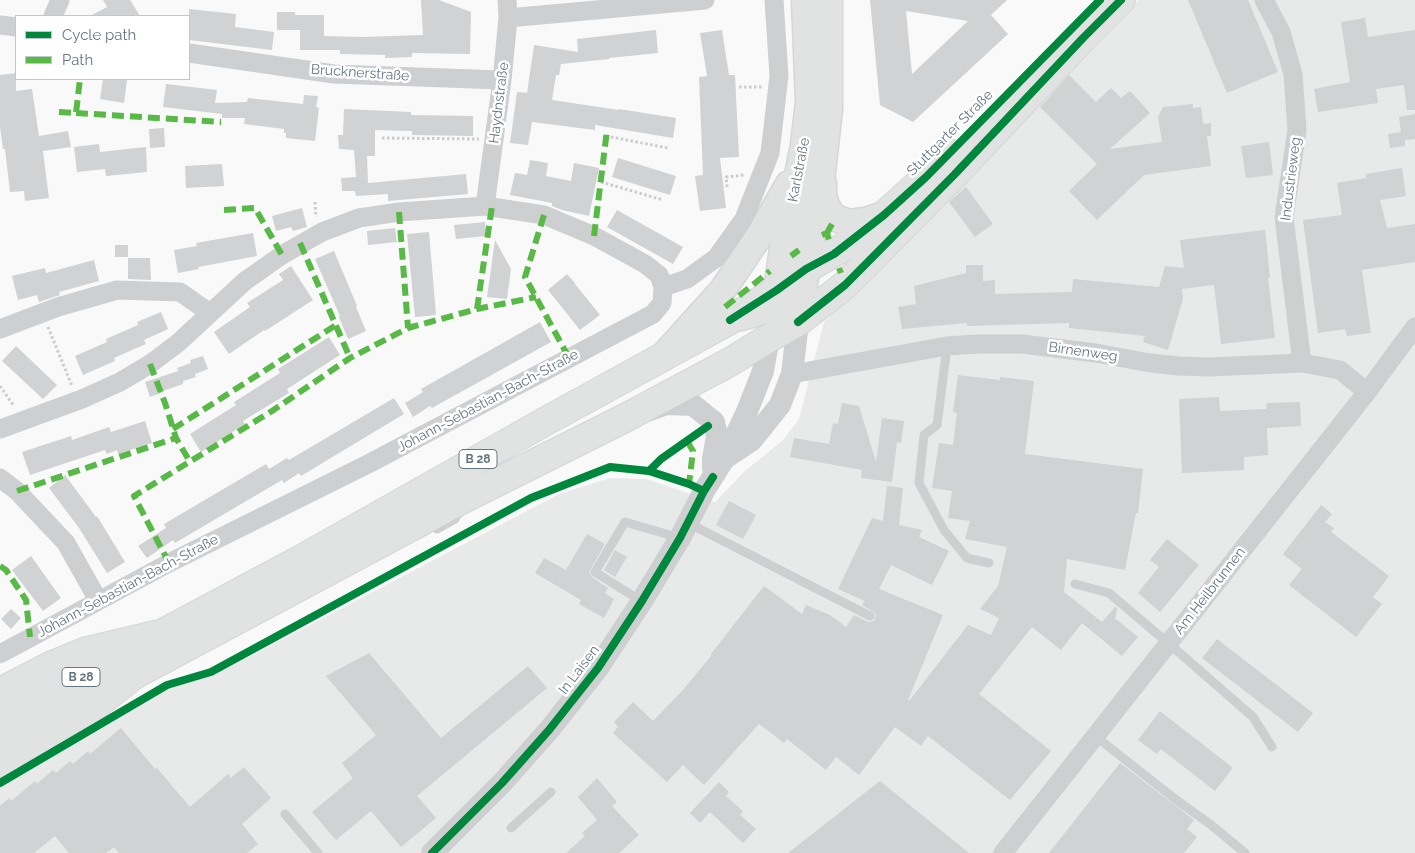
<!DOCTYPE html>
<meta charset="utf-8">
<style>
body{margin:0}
#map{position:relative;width:1415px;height:853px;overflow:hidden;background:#f9f9f9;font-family:Raleway,sans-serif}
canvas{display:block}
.legend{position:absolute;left:15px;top:15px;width:175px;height:65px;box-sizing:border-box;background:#fff;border:1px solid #c1c8cd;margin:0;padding:6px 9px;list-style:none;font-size:15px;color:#657683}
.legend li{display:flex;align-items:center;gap:10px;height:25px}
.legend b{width:25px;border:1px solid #c1c8cd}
</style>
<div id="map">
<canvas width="1415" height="853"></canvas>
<ul class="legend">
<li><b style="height:6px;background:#00873e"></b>Cycle path</li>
<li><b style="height:6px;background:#58b947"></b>Path</li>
</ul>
</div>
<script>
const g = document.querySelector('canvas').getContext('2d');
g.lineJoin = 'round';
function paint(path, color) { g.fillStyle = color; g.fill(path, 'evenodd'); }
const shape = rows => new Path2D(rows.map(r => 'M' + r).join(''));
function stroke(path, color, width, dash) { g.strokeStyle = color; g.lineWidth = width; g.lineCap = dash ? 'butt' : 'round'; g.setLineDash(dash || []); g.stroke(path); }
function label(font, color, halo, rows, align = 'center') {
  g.font = font + ' Raleway,sans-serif'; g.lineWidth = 5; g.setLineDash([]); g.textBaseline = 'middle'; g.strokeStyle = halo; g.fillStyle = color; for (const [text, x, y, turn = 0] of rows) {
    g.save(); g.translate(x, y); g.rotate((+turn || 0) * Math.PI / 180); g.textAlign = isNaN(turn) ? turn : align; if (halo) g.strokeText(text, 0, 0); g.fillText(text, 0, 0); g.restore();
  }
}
const built = shape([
 [1138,0,1415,0,1415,853,0,853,0,787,169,688,211,677,559,494,610,478,646,479,715,502,744,472,783,440,799,419,824,322,962,187]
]);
const building = shape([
 [103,0,130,0,140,16,90,16,107,7],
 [421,0,439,0,471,12,470,54,412,53,412,57,385,58,385,55,340,54,340,50,300,50,300,30,277,30,277,12,295,12,295,15,324,15,324,36,362,37,423,35],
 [870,0,1007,0,991,15,1008,34,913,122,880,105],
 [906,11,968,21,912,74],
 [1188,0,1248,0,1278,72,1227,93],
 [189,9,236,14,235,27,274,32,272,50,189,40],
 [1365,18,1368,37,1415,30,1415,110,1407,110,1404,85,1376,89,1378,103,1318,112,1314,89,1350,82,1341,22],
 [656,30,658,53,609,58,609,59,561,64,559,75,556,75,552,100,619,110,619,109,676,118,673,138,595,125,595,130,532,122,528,145,510,143,517,92,527,93,534,45,578,52,577,39],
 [722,30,729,75,735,75,739,157,720,158,726,208,700,211,695,176,703,175,699,77,707,76,700,33],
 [16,73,16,91,32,89,39,136,68,131,71,147,43,151,49,198,25,201,24,191,10,192,5,149,3,149,0,127,0,75],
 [1069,75,1096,102,1111,88,1121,98,1130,91,1150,113,1110,149,1162,142,1158,117,1163,107,1193,104,1193,108,1201,107,1203,124,1211,123,1211,136,1207,136,1211,166,1144,175,1097,220,1069,191,1097,164,1040,107],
 [103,79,127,80,124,103,100,99],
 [166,84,217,90,215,103,247,102,248,98,303,104,304,95,318,96,316,107,319,108,315,141,286,138,286,133,284,133,284,129,244,124,245,118,222,118,222,114,163,107],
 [344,109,411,112,411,115,473,116,473,136,412,135,412,131,375,130,375,156,367,156,368,183,466,174,468,194,388,201,388,194,356,196,355,191,342,191,341,178,356,177,354,150,339,149,338,135,343,135],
 [1415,114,1415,139,1405,140,1405,146,1390,148,1388,134,1401,132,1399,117],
 [164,128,165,147,150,148,149,129],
 [1269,142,1273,175,1246,178,1241,146],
 [99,144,100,152,146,147,147,172,106,176,105,169,77,172,74,147],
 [618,158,676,176,670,195,612,177],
 [530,160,548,163,546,176,571,181,574,163,599,168,589,216,562,210,552,206,552,203,510,195,515,173,527,175],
 [222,164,224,186,186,188,185,166],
 [1402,168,1406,196,1380,200,1387,228,1415,224,1415,262,1362,270,1371,333,1347,336,1345,329,1318,333,1303,220,1342,215,1337,183,1366,178,1366,174],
 [966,187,993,224,975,237,949,202],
 [302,208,307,227,293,231,291,227,276,231,272,216],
 [617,210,683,247,673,264,607,227],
 [485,222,486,236,456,239,454,225],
 [395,228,397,242,368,245,367,231],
 [1265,230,1270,278,1268,278,1275,338,1221,344,1214,285,1182,289,1183,299,1168,350,1143,342,1145,336,1069,328,1069,323,967,326,967,323,902,329,898,307,916,304,914,286,966,273,966,265,983,265,983,281,995,280,995,294,1072,292,1073,279,1159,287,1165,266,1184,268,1180,240],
 [429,232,436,315,415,317,407,234],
 [253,233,257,256,198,267,199,269,178,273,174,250,197,246,196,243],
 [495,240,511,269,507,299,487,297],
 [115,245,128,245,128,257,115,257],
 [334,251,357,306,356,307,366,331,348,339,339,317,340,316,315,259],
 [128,258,150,258,151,280,128,279],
 [94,260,99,281,59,292,60,295,39,302,37,295,18,300,12,276,45,268,46,273],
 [291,266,313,300,265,331,264,330,229,354,214,332,250,307,247,303,283,280,279,274],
 [567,274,575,283,574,287,575,284,600,315,580,330,548,290],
 [161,312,168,329,144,340,146,344,114,358,115,361,83,375,75,356,107,342,106,339,138,325,137,322],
 [540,322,551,342,432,408,430,406,413,417,405,403,423,392,421,389],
 [329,337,340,355,287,389,289,393,243,421,245,424,201,452,190,434,236,405,234,402,280,373,278,369],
 [16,346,57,385,43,399,2,361],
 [203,356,208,369,195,374,196,377,183,381,183,384,163,391,164,392,150,397,145,382,178,371,177,368,191,363,190,360],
 [958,375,1000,380,1000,377,1034,381,1025,454,1143,469,1138,513,1136,513,1125,570,1067,559,1064,592,1102,622,1115,607,1117,608,1115,621,1116,619,1138,637,1122,656,1082,623,1061,650,1032,627,979,694,1051,751,1010,800,928,736,921,746,895,727,859,775,836,757,826,770,787,739,784,743,759,724,704,785,683,765,667,782,613,733,618,727,614,722,633,702,653,721,683,690,711,656,711,654,764,586,802,614,806,605,830,615,846,627,854,615,868,622,874,621,876,616,875,613,862,605,865,601,838,589,872,518,883,521,887,486,903,488,899,525,922,530,919,537,949,551,932,585,891,565,879,589,943,615,908,700,909,701,968,625,991,635,999,618,980,609,998,586,1007,547,965,539,970,521,948,518,952,491,932,488,939,443,953,445,957,413,953,412],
 [1219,397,1220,411,1266,409,1267,403,1300,402,1301,426,1267,428,1268,455,1244,457,1244,470,1182,473,1179,399],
 [394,398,404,414,301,476,299,473,284,483,282,480,175,543,173,540,147,558,138,546,166,528,164,524,266,464,269,469,287,458,289,460],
 [842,403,859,406,876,462,882,418,904,421,901,443,897,442,892,482,861,478,862,470,790,457,794,438,829,444,833,423,838,424],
 [145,421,152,443,118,454,117,450,107,454,105,450,30,475,22,452,71,436,72,440,109,427,111,432],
 [65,475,96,517,97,516,125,562,107,573,79,528,49,488],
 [729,501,756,515,743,539,716,525],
 [1321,505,1332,514,1325,522,1334,528,1331,532,1389,576,1373,597,1382,604,1356,637,1289,585,1302,569,1283,554],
 [587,534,605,544,589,572,592,577,608,588,605,593,614,599,604,618,579,604,581,600,535,573,544,558,566,570],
 [1167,539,1199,565,1160,612,1138,593,1159,567,1150,560],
 [615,550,627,557,615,577,604,570],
 [31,556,61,598,43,611,12,570],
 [11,609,21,618,11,629,1,619],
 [1217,639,1313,713,1298,732,1202,658],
 [369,653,441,738,528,666,547,688,417,796,436,818,401,847,371,811,336,840,312,812,353,778,342,763,376,735,326,676],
 [1160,711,1233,768,1215,791,1161,749,1157,754,1138,740],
 [121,728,155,769,157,768,190,807,228,774,231,778,244,767,271,798,242,824,258,844,247,853,119,853,114,847,106,853,69,853,55,836,34,853,0,853,0,806,9,798,11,801,35,781,37,784,53,770,56,773,70,761,73,764,88,751,90,754],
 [1120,763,1194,820,1187,829,1197,837,1184,853,1049,853],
 [597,778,617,802,612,806,639,835,619,853,566,853,585,836,582,833,597,820,578,797],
 [880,781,969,853,788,853],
 [719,782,729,792,726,796,743,811,740,815,756,829,743,843,710,812,700,823,690,813]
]);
const path = shape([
 [739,87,762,87],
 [606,136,668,148],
 [382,138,479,139],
 [601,182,663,200],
 [727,187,726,177,744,175],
 [315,202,316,217],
 [48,327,72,386],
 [0,386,14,406]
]);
const service = shape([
 [947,346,937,425,924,435,919,483,944,530,967,558,989,563],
 [688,523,870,616],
 [437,529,455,519,461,509],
 [1075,584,1109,593,1182,655,1253,717,1272,747],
 [641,601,595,572,625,522,680,538],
 [1095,736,1179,802,1210,824,1245,853],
 [285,814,318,853],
 [511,828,551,792]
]);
const minor = shape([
 [1264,0,1281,32,1293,74,1297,130,1284,217,1302,363],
 [53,16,60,0],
 [508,18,705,0],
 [0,25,16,27],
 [189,53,334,74,502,80],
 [485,206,502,80,508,18,507,0],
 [663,287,687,279,716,258,744,219,770,153,779,76,774,0],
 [0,329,58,307,117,290,180,292,210,313],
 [792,374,947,346,977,344,1022,344,1096,353,1150,363,1179,366,1208,367,1302,363,1340,370,1367,392],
 [0,429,82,399,120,382,150,364,178,343,245,281,282,255,322,232,359,218,399,212,485,206,544,215,594,236,645,264,659,275,663,287,662,303,653,314,370,463,169,563,0,654],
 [0,478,17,491,66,543,98,600],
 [1003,853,1367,392,1415,327]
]);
const tertiary = shape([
 [650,410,667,404,693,405,714,422,717,436,713,459,713,468],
 [725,458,752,440,780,405,792,374,798,322],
 [432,853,502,783,549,730,598,668,642,601,680,538,704,491,724,459,746,414,763,371,771,325]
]);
const secondary = shape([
 [823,183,823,195,826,205,830,213,836,218,849,223,865,221,884,215],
 [791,296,777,290,783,249,804,145,809,103,805,0],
 [741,317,774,308,798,322,822,172,829,109,829,0],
 [667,352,722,291,759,236,789,184]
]);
const primary = shape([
 [0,692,50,666,87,651,163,633,298,561,546,421,730,320,777,290,806,269,842,248,884,215,926,177,949,153],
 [0,768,71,725,134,675,467,497,625,418,730,362,769,338,798,322,845,285,954,175,1084,37,1121,0]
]);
const trunk = shape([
 [0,720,163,633],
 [0,748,134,675]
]);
const quiet = shape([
 [59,112,76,113,80,79],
 [76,113,221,122],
 [224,210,255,208,282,255],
 [399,212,408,328],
 [544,215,525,277,569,358],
 [827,233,832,224],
 [822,235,827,233,829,240],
 [594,236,607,130],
 [300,243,350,358],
 [791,256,799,250],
 [839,268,841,273],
 [725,307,770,271],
 [477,309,492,206],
 [150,364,165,403,176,438,190,462],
 [173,429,336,325],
 [687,441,693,451,689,484],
 [17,491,176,438],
 [169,563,134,496,272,411,350,358,408,328,477,309,536,297],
 [0,566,6,570,26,600,30,637]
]);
const cycleway = shape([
 [730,320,777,290,806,269,834,254,884,215,926,177,1100,0],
 [798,322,845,285,954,175,1084,37,1121,0],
 [649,471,661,459,708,426],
 [0,783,167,685,211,672,531,498,610,467,649,471,689,484,704,491],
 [432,853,502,783,549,730,598,668,642,601,680,538,704,491,713,477]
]);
const shields = [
 [478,459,38],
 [81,677,38]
];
const shieldNames = [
 ["B 28",478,459],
 ["B 28",81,677]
];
const streetNames = [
 ["Brucknerstraße",360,73,4],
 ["Haydnstraße",499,103,-83],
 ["Stuttgarter Straße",950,133,-45],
 ["Karlstraße",799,170,-79],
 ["Industrieweg",1291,179,-83],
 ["Birnenweg",1083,352,8],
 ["Johann-Sebastian-Bach-Straße",488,401,-28],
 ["Johann-Sebastian-Bach-Straße",128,586,-28],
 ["Am Heilbrunnen",1210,591,-52],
 ["In Laisen",579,670,-53]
];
paint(built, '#e8e9e9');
paint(building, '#d0d2d3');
stroke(secondary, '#d5d6d7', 29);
stroke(primary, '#d5d6d7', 30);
stroke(trunk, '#d5d6d6', 30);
stroke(path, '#cbcccd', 3, [2.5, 2.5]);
stroke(service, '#cecfd0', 9);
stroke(minor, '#cecfd0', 19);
stroke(tertiary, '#cecfd0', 22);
stroke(secondary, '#e1e2e2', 26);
stroke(primary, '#e1e2e2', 28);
stroke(trunk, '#e1e2e2', 28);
stroke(quiet, '#58b947', 6, [12, 6]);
stroke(cycleway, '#00873e', 8);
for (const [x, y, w] of shields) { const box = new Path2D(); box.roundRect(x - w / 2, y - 9.5, w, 19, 4); g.fillStyle = '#fff'; g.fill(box); stroke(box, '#657683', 1); }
label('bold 12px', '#657683', null, shieldNames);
label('14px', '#657683', '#fff', streetNames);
</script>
